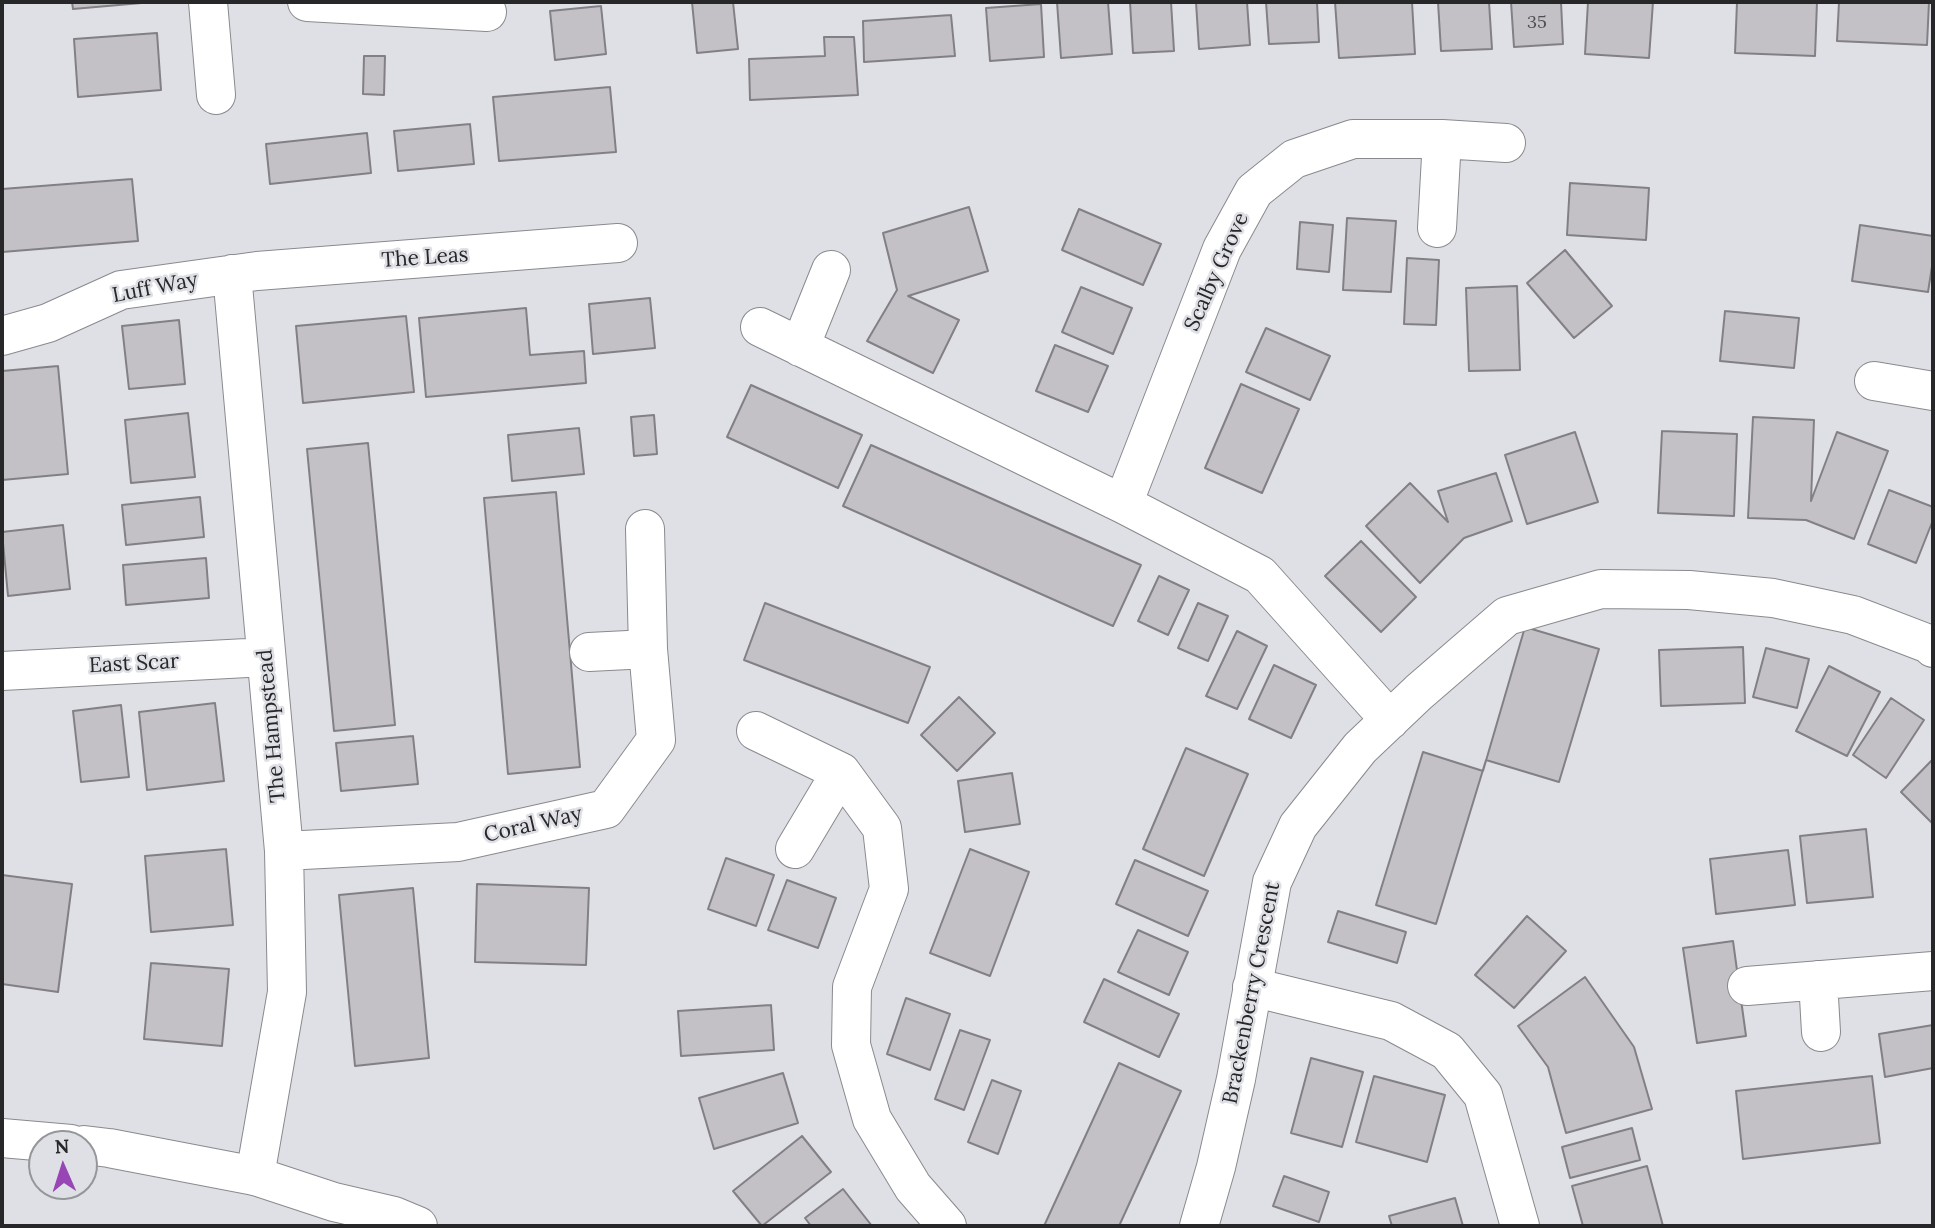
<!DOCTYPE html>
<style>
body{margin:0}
#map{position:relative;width:1935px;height:1228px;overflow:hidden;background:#dfe0e5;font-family:Lora,serif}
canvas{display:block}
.frame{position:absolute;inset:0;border:4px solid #272729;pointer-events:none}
.north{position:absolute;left:28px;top:1130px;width:70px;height:70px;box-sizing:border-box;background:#dfe0e5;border:2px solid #95969a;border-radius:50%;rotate:357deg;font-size:19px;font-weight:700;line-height:28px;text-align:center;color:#272729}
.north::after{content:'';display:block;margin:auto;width:24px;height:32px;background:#9846b5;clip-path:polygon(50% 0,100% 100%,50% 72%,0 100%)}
</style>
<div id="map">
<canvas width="1935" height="1228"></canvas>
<div class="frame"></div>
<div class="north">N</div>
</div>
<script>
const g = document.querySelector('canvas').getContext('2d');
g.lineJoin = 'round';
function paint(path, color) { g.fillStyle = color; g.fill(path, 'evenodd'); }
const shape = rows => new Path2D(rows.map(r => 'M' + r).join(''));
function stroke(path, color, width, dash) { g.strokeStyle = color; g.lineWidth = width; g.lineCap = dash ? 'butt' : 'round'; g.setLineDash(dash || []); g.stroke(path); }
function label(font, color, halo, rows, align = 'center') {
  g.font = font + ' Lora,serif'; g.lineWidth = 5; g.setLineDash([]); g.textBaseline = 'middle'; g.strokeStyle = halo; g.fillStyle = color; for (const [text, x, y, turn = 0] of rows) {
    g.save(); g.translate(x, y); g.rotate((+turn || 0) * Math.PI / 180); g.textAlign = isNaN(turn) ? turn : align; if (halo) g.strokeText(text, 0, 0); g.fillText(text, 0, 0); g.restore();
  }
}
const building = shape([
 [72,2,153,2,73,9,72,2],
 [692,2,733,2,738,49,697,53,692,2],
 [1057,2,1108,2,1112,54,1061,58,1057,2],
 [1130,2,1171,2,1174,51,1133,53,1130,2],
 [1196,2,1247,2,1250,45,1199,49,1196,2],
 [1266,2,1317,2,1319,42,1269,44,1266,2],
 [1335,2,1412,2,1415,54,1339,58,1335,2],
 [1438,2,1489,2,1492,49,1441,51,1438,2],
 [1511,2,1561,2,1563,44,1514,47,1511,2],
 [1588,2,1653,2,1649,58,1585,54,1588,2],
 [1737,2,1817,2,1815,56,1735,53,1737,2],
 [1839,2,1929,2,1927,45,1837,41,1839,2],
 [1041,4,1044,57,990,61,986,8,1041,4],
 [601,6,606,54,555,60,550,11,601,6],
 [951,15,955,56,864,62,863,21,951,15],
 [157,33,161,90,78,97,74,39,157,33],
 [824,37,854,37,858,95,750,100,749,59,825,56,824,37],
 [364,56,385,56,384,95,363,94,364,56],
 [610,87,616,152,499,161,493,97,610,87],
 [470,124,474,164,398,171,394,131,470,124],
 [367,133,371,173,270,184,266,144,367,133],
 [132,179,138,241,2,252,2,189,132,179],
 [1570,183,1649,188,1646,240,1567,235,1570,183],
 [969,207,988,271,908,296,959,320,933,373,867,341,897,290,883,233,969,207],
 [1079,209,1161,244,1143,285,1062,250,1079,209],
 [1347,218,1396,221,1391,292,1343,290,1347,218],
 [1300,222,1333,225,1329,272,1297,269,1300,222],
 [1860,225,1933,236,1933,260,1928,292,1852,281,1860,225],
 [1565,250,1612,306,1574,338,1527,283,1565,250],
 [1407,258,1439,260,1436,325,1404,324,1407,258],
 [1517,286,1520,370,1469,371,1466,288,1517,286],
 [1081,287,1132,308,1113,354,1062,332,1081,287],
 [650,298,655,348,593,354,589,304,650,298],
 [526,308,530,355,584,351,586,383,426,397,419,318,526,308],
 [1725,311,1799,318,1794,368,1720,361,1725,311],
 [406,316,414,392,303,403,296,326,406,316],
 [179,320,185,384,129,389,122,326,179,320],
 [1266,328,1330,356,1310,400,1246,372,1266,328],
 [1055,345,1108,366,1088,412,1036,391,1055,345],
 [58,366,68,474,2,480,2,371,58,366],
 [1241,384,1299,409,1262,493,1205,468,1241,384],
 [751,385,862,435,838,488,727,437,751,385],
 [188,413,195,477,131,483,125,420,188,413],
 [654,415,657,454,634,456,631,417,654,415],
 [1753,417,1814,420,1811,501,1837,432,1888,451,1854,539,1806,520,1748,518,1753,417],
 [579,428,584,474,512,481,508,435,579,428],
 [1662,431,1737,434,1734,516,1658,513,1662,431],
 [1575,432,1598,502,1527,524,1505,455,1575,432],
 [368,443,395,725,334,731,307,449,368,443],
 [871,445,1141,565,1113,626,843,506,871,445],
 [1496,473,1512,521,1464,538,1420,583,1366,526,1410,483,1448,522,1438,491,1496,473],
 [1889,490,1933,507,1933,520,1916,563,1868,544,1889,490],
 [556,492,580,767,508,774,484,498,556,492],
 [200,497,204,537,126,545,122,505,200,497],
 [63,525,70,589,8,596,2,532,63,525],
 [1361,541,1416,597,1381,632,1325,576,1361,541],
 [206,558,209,598,126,605,123,565,206,558],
 [1159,576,1189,590,1168,635,1138,621,1159,576],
 [765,603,930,667,908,723,744,660,765,603],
 [1198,603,1228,616,1208,661,1178,648,1198,603],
 [1525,627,1599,649,1559,782,1486,760,1436,924,1376,905,1423,752,1483,771,1525,627],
 [1237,631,1267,646,1237,709,1206,696,1237,631],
 [1743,647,1745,703,1661,706,1659,650,1743,647],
 [1766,648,1809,659,1797,708,1753,697,1766,648],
 [1274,665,1316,685,1291,738,1249,719,1274,665],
 [1829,666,1880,692,1847,756,1796,731,1829,666],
 [959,697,995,733,957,771,921,735,959,697],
 [1891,698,1924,720,1886,778,1853,755,1891,698],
 [215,703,224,781,147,790,139,712,215,703],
 [121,705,129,777,81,782,73,711,121,705],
 [413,736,418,784,341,791,336,743,413,736],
 [1186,748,1248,774,1204,876,1143,849,1186,748],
 [1933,759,1933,824,1901,792,1933,759],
 [1012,773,1020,824,965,832,958,781,1012,773],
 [1866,829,1873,897,1807,903,1800,836,1866,829],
 [226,849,233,925,151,932,145,856,226,849],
 [970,849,1029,872,990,976,930,953,970,849],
 [1788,850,1795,905,1716,914,1710,859,1788,850],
 [726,858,774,875,756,926,708,909,726,858],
 [1135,860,1208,891,1188,936,1116,904,1135,860],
 [2,875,72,884,58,992,2,984,2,875],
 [787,880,836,898,818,948,768,930,787,880],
 [477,884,589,888,586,965,475,962,477,884],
 [413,888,429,1058,355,1066,339,895,413,888],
 [1338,911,1406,932,1397,963,1328,942,1338,911],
 [1527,916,1566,951,1514,1008,1475,975,1527,916],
 [1138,930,1188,952,1169,995,1118,972,1138,930],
 [1733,941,1746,1036,1697,1043,1683,948,1733,941],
 [151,963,229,969,222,1046,144,1039,151,963],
 [1585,977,1634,1047,1652,1109,1566,1133,1548,1067,1518,1026,1585,977],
 [1104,979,1179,1014,1159,1057,1084,1022,1104,979],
 [906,998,950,1014,930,1070,887,1054,906,998],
 [771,1005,774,1050,681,1056,678,1011,771,1005],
 [1933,1025,1933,1068,1885,1077,1879,1034,1933,1025],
 [960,1030,990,1040,964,1110,935,1099,960,1030],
 [1311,1058,1363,1072,1342,1147,1291,1133,1311,1058],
 [1119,1063,1181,1091,1119,1226,1044,1226,1119,1063],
 [783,1073,798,1123,714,1149,699,1098,783,1073],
 [1374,1076,1445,1095,1427,1162,1356,1142,1374,1076],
 [1872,1076,1880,1143,1743,1159,1736,1091,1872,1076],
 [992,1080,1021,1091,998,1154,968,1142,992,1080],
 [1632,1128,1640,1160,1570,1178,1562,1147,1632,1128],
 [802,1136,831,1172,762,1226,733,1191,802,1136],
 [1647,1166,1663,1226,1583,1226,1572,1186,1647,1166],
 [1284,1176,1329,1192,1319,1222,1273,1206,1284,1176],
 [843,1189,872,1226,811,1226,805,1218,843,1189],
 [1455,1198,1463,1226,1392,1226,1389,1216,1455,1198]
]);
const minor = shape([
 [208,2,216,95],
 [307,2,487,12],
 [1437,228,1442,139],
 [232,274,284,851,287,992,255,1176],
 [760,327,1123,504,1260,575,1390,720],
 [2,336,48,323,121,290,257,271,618,243],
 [800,347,831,270],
 [1874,381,1933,391],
 [1123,504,1222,249,1254,191,1294,159,1353,139,1442,139,1506,143],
 [589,652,648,649],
 [2,671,266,657],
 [756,731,841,772,882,828,889,889,852,987,851,1045,872,1119,913,1187,947,1226],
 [795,849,841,772],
 [284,851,458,842,606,809,656,740,648,649,645,529],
 [1818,980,1821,1032],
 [1747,986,1933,971],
 [1252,987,1391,1021,1447,1051,1483,1095,1520,1226],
 [1199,1226,1216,1167,1236,1079,1272,882,1298,826,1360,748,1419,692,1507,616,1601,589,1689,590,1773,598,1853,615,1929,644,1933,648]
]);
const tertiary = shape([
 [2,1138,71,1144],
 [84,1145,109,1148,255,1176,334,1202,394,1216,418,1226]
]);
const numberNames = [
 ["35",1537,23]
];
const streetNames = [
 ["The Leas",425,258,-4],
 ["Scalby Grove",1217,272,-66],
 ["Luff Way",155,288,-11],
 ["East Scar",134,664,-3],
 ["The Hampstead",272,726,-95],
 ["Coral Way",533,825,-13],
 ["Brackenberry Crescent",1252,993,-79]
];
paint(building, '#c3c1c6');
stroke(building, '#828084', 2);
stroke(minor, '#898a8e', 40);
stroke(tertiary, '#898a8e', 40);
stroke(minor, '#fff', 38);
stroke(tertiary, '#fff', 38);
label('18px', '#4e4e50', null, numberNames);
label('21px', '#272729', '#dfe0e5', streetNames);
</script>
